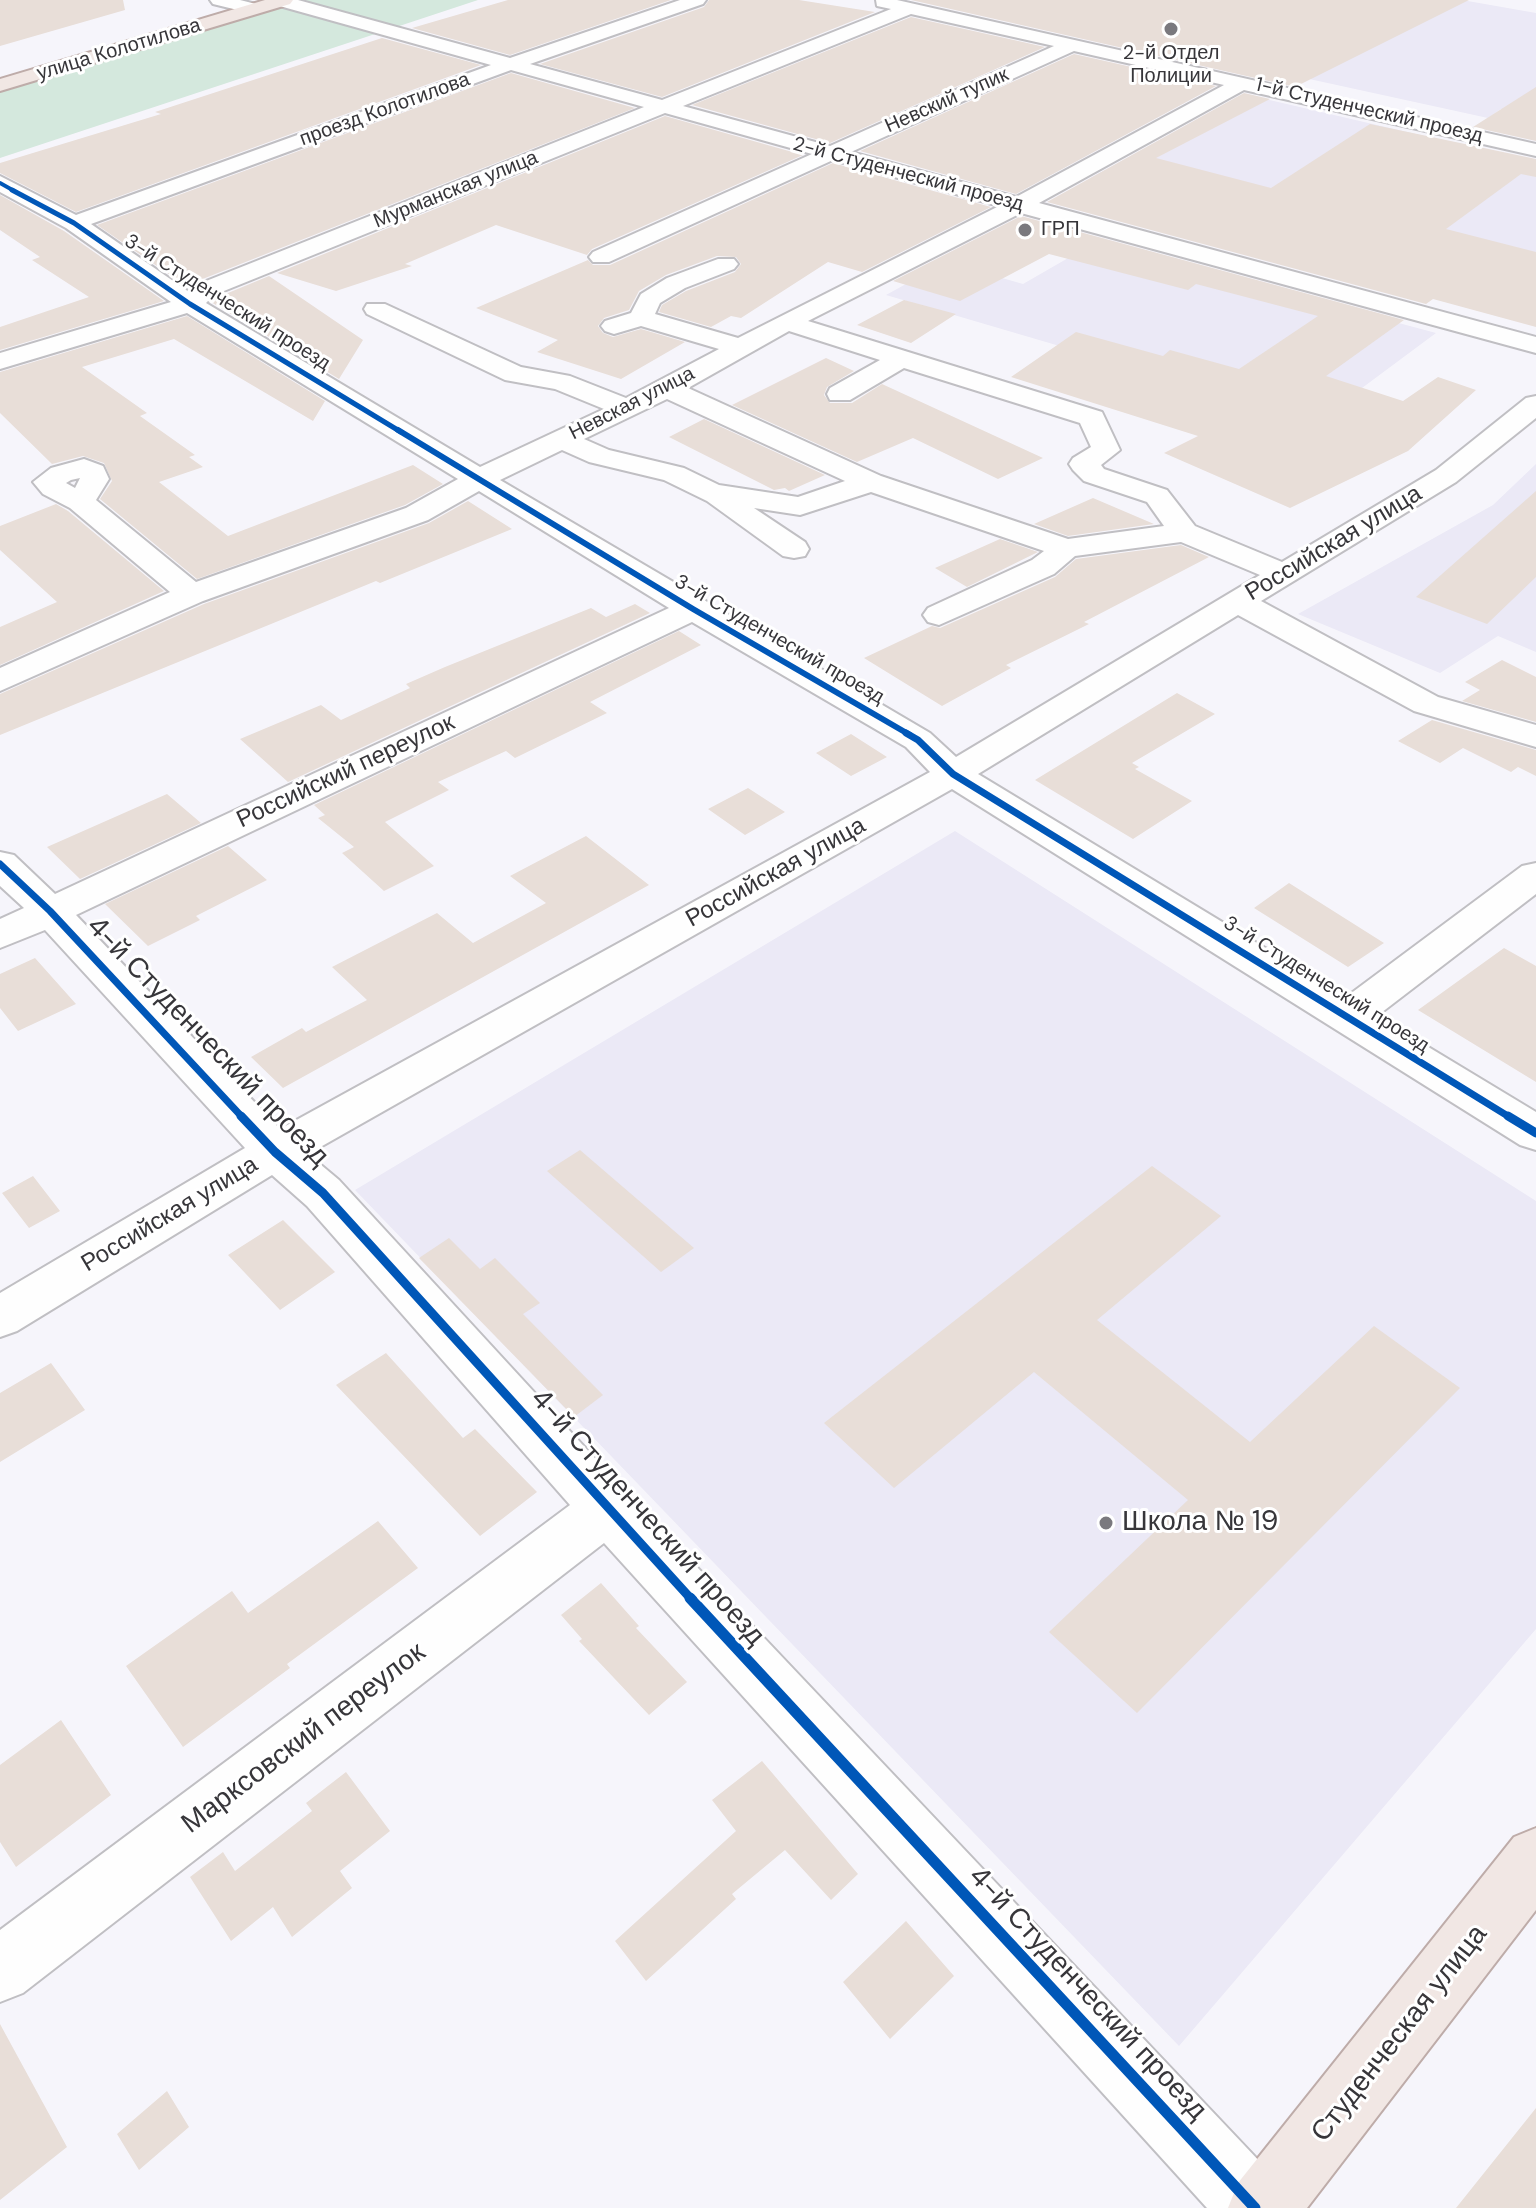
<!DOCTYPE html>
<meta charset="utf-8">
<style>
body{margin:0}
canvas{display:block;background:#f6f5fb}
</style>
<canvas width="1536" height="2208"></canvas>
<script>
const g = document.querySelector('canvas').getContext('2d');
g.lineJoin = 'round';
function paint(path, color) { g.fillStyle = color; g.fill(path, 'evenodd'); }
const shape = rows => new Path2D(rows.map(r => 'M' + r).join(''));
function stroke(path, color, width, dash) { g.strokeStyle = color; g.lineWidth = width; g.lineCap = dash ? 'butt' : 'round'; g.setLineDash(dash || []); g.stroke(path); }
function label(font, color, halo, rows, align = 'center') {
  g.font = font + ' "DM Sans",sans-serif'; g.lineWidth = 6; g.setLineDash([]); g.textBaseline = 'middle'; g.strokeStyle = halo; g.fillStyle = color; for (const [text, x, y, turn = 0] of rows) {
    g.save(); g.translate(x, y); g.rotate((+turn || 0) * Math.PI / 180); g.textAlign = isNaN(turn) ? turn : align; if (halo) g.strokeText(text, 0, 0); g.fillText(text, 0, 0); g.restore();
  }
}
const built = shape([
 [1462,0,1536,13,1536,117,1501,109,1488,118,1268,70],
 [1248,95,1536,162,1536,263,1206,209,1090,178],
 [1096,242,1436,333,1362,388,1131,367,886,295,946,262,1023,284],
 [1536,464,1536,652,1498,636,1440,673,1298,614,1493,505],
 [955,831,1536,1201,1536,1629,1179,2046,355,1190]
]);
const green = shape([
 [305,0,478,0,0,158,0,91]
]);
const building = shape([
 [0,0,123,0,125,10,0,46],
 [508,0,671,0,510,55,412,28],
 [709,0,799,0,875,12,662,97,540,64,704,7],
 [911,0,1469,0,1295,87],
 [911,17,1045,47,830,143,692,105],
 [382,38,481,65,76,212,0,173,0,163,161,114,155,112],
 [1074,54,1216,86,1016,194,860,151],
 [511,73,635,108,195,282,189,288,97,225],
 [1536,87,1536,141,1473,127],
 [1244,93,1270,99,1156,158,1271,188,1370,124,1536,159,1536,177,1521,174,1446,229,1536,252,1536,327,1433,299,1426,304,1047,202],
 [665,116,803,155,592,249,587,255,496,225,405,264,412,266,336,291,277,273],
 [833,163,991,207,862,272,828,262,741,318,731,316,711,327,659,312,662,305,686,291,735,272,741,264,736,257,717,256,666,275,639,291,629,310,604,318,598,326,603,333,613,337,641,329,685,342,621,379,537,352,558,340,476,308,588,260,593,265,610,265],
 [0,195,64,231,164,301,0,350,0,327,89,297,32,260,40,257,0,230],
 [1021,216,1404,320,1326,376,1403,401,1438,377,1476,390,1408,451,1290,508,1164,453,1198,436,1011,377,1076,332,1163,356,1170,350,1239,369,1318,316,1196,284,1188,290,1049,254,960,301,893,281],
 [269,276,363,340,339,379,211,302,216,298],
 [904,300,956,314,911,343,857,325],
 [187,316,325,401,313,421,174,339,82,367,147,413,140,416,195,455,189,457,203,467,159,482,228,536,413,465,443,484,405,505,197,579,100,499,112,481,104,463,83,456,52,464,0,413,0,372],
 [826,358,854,371,827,387,824,395,830,403,852,403,882,384,1043,458,998,479,913,438,857,462,732,405],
 [704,419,825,475,789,491,785,488,774,490,669,437],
 [1536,491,1536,577,1487,624,1416,597],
 [1093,498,1154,524,1068,536,1034,524],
 [468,501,512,529,380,583,376,581,0,735,0,694,204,604,429,523],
 [56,504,68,511,164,591,0,665,0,627,57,602,0,550,0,526],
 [1000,539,1038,552,967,587,935,568],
 [1181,545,1209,557,1084,622,1089,624,1006,665,1011,668,942,706,864,658,932,626,940,628,1055,577,1076,559],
 [635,604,650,613,288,782,240,739,321,705,341,720,410,688,406,684,445,667,591,608,606,617],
 [679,631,701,645,590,702,607,713,515,758,506,751,438,782,449,790,385,822,434,866,384,891,342,853,354,847,318,818,325,815,314,805],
 [1502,660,1536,677,1536,722,1462,701,1480,690,1465,682],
 [1177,693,1215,714,1132,763,1139,767,1135,769,1192,801,1133,839,1035,780],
 [1432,720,1536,750,1536,776,1518,767,1511,772,1463,748,1440,763,1398,741],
 [851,734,887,757,851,776,816,753],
 [748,788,785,812,745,835,708,809],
 [167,794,201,823,80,879,47,847],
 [586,836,649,885,283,1088,251,1057,302,1028,306,1032,367,1000,332,967,437,913,473,943,546,903,510,876],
 [228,846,267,880,196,916,200,920,148,946,105,904],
 [1289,883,1384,943,1348,967,1254,908],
 [1504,948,1536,966,1536,1082,1418,1010],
 [35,958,76,1004,18,1031,0,1008,0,974],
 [580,1150,694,1248,661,1272,547,1171],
 [1152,1166,1221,1216,1097,1320,1250,1442,1374,1326,1460,1388,1137,1713,1049,1632,1188,1500,1034,1372,894,1488,824,1423],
 [33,1176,60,1211,29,1228,2,1193],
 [283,1220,335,1272,280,1310,228,1255],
 [449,1238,480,1269,495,1258,540,1303,523,1314,603,1395,574,1417,419,1258],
 [386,1353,463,1438,475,1429,537,1492,480,1536,336,1385],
 [51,1363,85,1410,0,1462,0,1393],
 [378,1521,418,1568,287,1664,290,1668,183,1747,126,1666,232,1591,248,1613],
 [601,1583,639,1626,636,1628,687,1682,649,1715,579,1641,582,1639,561,1615],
 [61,1720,111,1795,16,1867,0,1842,0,1765],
 [762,1761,858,1874,831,1900,785,1850,732,1894,736,1899,646,1981,615,1941,736,1831,712,1800],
 [346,1772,390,1831,340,1871,352,1888,292,1937,273,1907,231,1941,190,1877,223,1852,235,1871,312,1811,306,1803],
 [906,1921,954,1976,890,2039,843,1982],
 [0,2024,67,2147,0,2200],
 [167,2091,189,2127,139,2170,117,2134],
 [1536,2108,1536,2208,1456,2208]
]);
const minor = shape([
 [210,0,240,0,260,5,263,9,254,14,213,4,210,0],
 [274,0,298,0,510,58,680,0,706,0,703,4,530,64,662,100,891,9,877,6,876,0,897,0,1536,144,1536,156,1244,90,1039,203,1536,337,1536,353,1021,213,808,321,1102,412,1120,450,1101,465,1104,469,1167,490,1195,526,1282,562,1436,470,1526,398,1536,396,1536,418,1456,482,1261,601,1438,697,1536,725,1536,747,1414,711,1238,615,978,774,1346,997,1522,866,1536,863,1536,894,1377,1016,1536,1112,1536,1150,1520,1145,952,789,308,1154,339,1180,626,1492,1280,2183,1290,2208,1207,2208,604,1543,23,1993,0,2002,0,1930,570,1505,307,1206,272,1175,17,1331,0,1337,0,1293,245,1148,45,930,0,948,0,919,24,908,0,886,0,852,14,855,55,894,669,608,479,491,428,520,203,601,0,691,0,668,170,592,70,508,43,494,33,482,51,468,84,459,103,466,109,479,96,500,196,582,406,508,458,479,187,313,0,369,0,353,171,302,66,228,0,192,0,176,76,215,491,65,276,5,274,0],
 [911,14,1054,46,830,146,683,106,911,14],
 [1074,51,1224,85,1016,197,851,152,1074,51],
 [511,70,644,107,196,285,189,292,91,224,511,70],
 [665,113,812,154,593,252,589,257,593,262,609,262,833,160,999,206,738,338,655,314,660,303,685,288,734,269,738,264,734,259,718,259,667,278,641,294,631,313,605,321,601,326,605,331,614,334,641,326,719,349,626,398,570,376,521,367,385,304,367,304,364,309,367,314,505,380,555,389,604,409,480,467,206,303,214,295,665,113],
 [789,331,880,360,830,388,827,394,830,400,850,400,904,368,1080,423,1091,447,1073,458,1069,464,1073,470,1084,481,1147,502,1164,526,1068,539,881,476,688,388,789,331],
 [667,399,845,481,798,497,719,485,684,468,609,450,584,439,667,399],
 [562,450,589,462,664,480,707,501,783,556,794,558,805,556,809,549,805,542,754,508,800,515,871,492,1044,551,1032,560,928,608,923,615,928,622,939,625,1054,574,1075,556,1181,542,1260,575,956,757,930,733,500,480,562,450],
 [80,478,75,488,66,483,71,480,80,478],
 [692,622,906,747,930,772,280,1129,76,915,692,622]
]);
const major = shape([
 [265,0,293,0,290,4,0,91,0,79,265,0],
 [1536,1828,1536,1910,1307,2208,1228,2208,1238,2183,1514,1837,1536,1828]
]);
const cyclewayFar5 = shape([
 [0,183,16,192]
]);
const cyclewayFar4 = shape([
 [12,190,74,223,190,304,401,432]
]);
const cyclewayFar3 = shape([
 [398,430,693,609,910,735]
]);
const cyclewayFar2 = shape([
 [906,733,918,740,953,774,1511,1118],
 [0,864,50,911,243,1118]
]);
const cyclewayFar1 = shape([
 [241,1116,275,1152,323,1193,692,1600],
 [1508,1116,1536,1133]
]);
const cycleway = shape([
 [690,1598,1255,2208]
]);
const markers = [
 [1171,29,8,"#7a797e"],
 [1025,230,8,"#7a797e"],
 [1106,1523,8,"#7a797e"]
];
const farStreetnames = [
 ["улица Колотилова",119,50,-17],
 ["Невский тупик",947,101,-24],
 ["проезд Колотилова",385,110,-20],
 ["1-й Студенческий проезд",1369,111,13],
 ["2-й Студенческий проезд",908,175,15],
 ["Мурманская улица",456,190,-22],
 ["3-й Студенческий проезд",227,303,32],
 ["Невская улица",632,404,-27],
 ["3-й Студенческий проезд",779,640,30],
 ["3-й Студенческий проезд",1326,985,32]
];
const farPoinames = [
 ["2-й Отдел",1171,54],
 ["Полиции",1171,77],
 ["ГРП",1041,230,"left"]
];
const streetNames = [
 ["Российская улица",1334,544,-31],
 ["Российский переулок",346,772,-25],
 ["Российская улица",776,873,-29],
 ["Российская улица",170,1215,-31]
];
const nearStreetnames = [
 ["4-й Студенческий проезд",207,1042,46],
 ["4-й Студенческий проезд",647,1518,48],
 ["Марксовский переулок",304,1739,-37],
 ["4-й Студенческий проезд",1087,1994,47],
 ["Студенческая улица",1400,2034,-52]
];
const nearPoinames = [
 ["Школа № 19",1122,1523]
];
paint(built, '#ebe9f6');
paint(green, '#d4e8dd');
paint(building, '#e8ded8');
stroke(minor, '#c0bfc3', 4);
stroke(major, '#beaca9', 4);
paint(minor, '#fefefe');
paint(major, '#f1e7e4');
stroke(cyclewayFar5, '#0057b8', 4);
stroke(cyclewayFar4, '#0057b8', 5);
stroke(cyclewayFar3, '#0057b8', 6);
stroke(cyclewayFar2, '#0057b8', 7);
stroke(cyclewayFar1, '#0057b8', 9);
stroke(cycleway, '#0057b8', 11);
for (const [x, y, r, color] of markers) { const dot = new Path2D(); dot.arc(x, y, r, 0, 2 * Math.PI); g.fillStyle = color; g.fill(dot); stroke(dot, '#fff', 3); }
label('20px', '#37363a', '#fff', farStreetnames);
label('20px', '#37363a', '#fff', farPoinames);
label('24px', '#37363a', '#fff', streetNames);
label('28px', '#37363a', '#fff', nearStreetnames);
label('28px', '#37363a', '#fff', nearPoinames, 'left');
</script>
